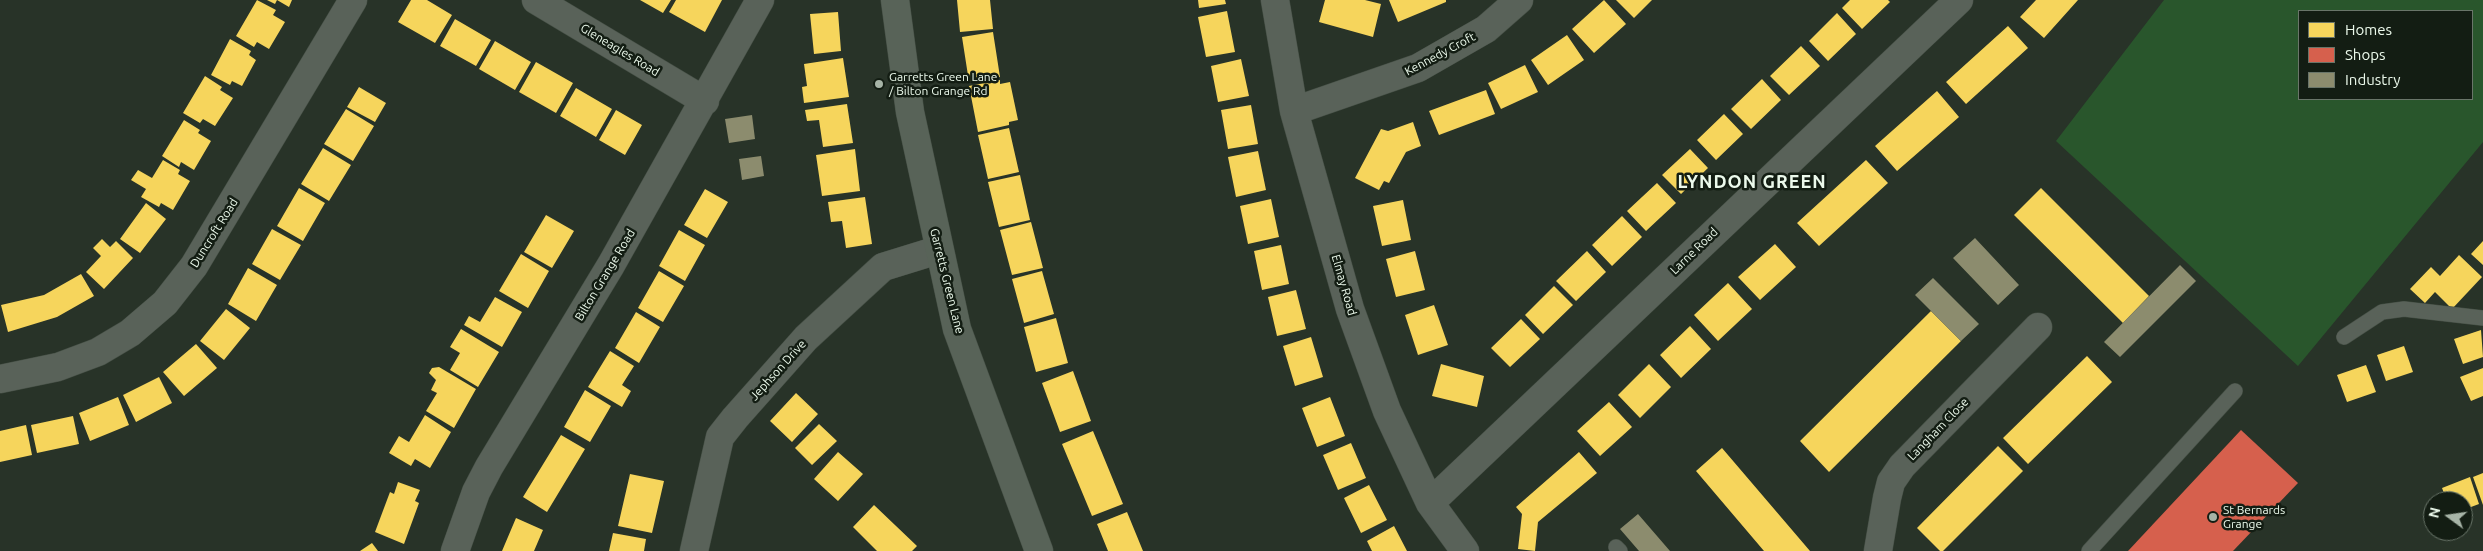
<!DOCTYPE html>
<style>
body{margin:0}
#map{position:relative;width:2483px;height:551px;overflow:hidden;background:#283328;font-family:Ubuntu,sans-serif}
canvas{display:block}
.legend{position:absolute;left:2298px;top:10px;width:175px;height:90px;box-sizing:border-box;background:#131d13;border:1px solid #697569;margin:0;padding:6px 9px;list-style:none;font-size:15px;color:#ebf9eb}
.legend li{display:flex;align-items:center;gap:10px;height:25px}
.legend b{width:25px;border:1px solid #697569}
.north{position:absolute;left:2423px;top:491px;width:50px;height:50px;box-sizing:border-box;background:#131d13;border:1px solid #697569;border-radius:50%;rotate:284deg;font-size:14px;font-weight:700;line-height:20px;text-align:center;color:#ebf9eb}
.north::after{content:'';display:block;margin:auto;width:18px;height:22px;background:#a7b4a7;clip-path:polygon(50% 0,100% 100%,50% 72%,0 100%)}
</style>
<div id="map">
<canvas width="2483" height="551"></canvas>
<ul class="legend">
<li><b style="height:14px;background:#f6d55c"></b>Homes</li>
<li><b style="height:14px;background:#d6604d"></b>Shops</li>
<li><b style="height:14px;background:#8c8c6e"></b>Industry</li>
</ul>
<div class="north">N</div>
</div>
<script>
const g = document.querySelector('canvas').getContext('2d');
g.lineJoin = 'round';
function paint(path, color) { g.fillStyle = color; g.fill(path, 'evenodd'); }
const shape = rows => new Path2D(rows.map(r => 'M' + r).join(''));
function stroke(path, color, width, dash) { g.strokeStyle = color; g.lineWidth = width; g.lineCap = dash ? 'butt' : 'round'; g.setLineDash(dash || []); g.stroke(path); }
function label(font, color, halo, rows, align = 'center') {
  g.font = font + ' Ubuntu,sans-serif'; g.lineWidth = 5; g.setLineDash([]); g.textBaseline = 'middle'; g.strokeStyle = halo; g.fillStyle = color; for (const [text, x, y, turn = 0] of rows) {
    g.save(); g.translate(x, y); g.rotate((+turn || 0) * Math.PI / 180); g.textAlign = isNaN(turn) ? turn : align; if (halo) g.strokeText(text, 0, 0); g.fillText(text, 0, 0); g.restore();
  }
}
const green = shape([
 [2164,0,2483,0,2483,142,2298,366,2056,141],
 [2299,11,2472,11,2472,99,2299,99]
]);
const homes = shape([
 [257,0,276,10,273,15,285,22,269,49,257,42,254,47,236,36],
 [267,0,292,0,289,7,277,0,275,4],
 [411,0,427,0,452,15,435,43,398,22],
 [640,0,671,0,663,13],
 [676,0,722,0,705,32,669,12],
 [957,0,990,0,993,29,960,32],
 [1198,0,1225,0,1226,4,1199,8],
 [1325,0,1365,0,1381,4,1373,37,1319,22],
 [1389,0,1446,0,1446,2,1398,22],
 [1604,0,1626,24,1594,53,1572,29],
 [1616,0,1652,0,1634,18],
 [1850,0,1888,0,1890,2,1862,29,1842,8],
 [2036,0,2078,0,2044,38,2020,17],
 [1227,11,1235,52,1206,57,1198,17],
 [838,12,841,51,814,54,810,14],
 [1837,13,1856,34,1828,61,1809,41],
 [455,19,491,40,476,66,440,46],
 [2008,26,2028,48,1966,104,1946,82],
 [993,32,1000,77,969,82,962,37],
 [1567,35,1584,60,1548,85,1531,60],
 [230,39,251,51,249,55,256,60,242,86,232,81,230,85,211,75],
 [495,41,531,62,515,90,479,69],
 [1801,46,1820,66,1789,95,1770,76],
 [843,58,849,97,804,103,802,87,807,86,804,64],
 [1241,59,1249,96,1218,102,1211,66],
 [536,62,573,83,556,113,519,92],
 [1525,65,1538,92,1501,109,1488,83],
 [205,76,222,87,220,90,233,98,215,126,203,119,200,123,183,113],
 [1762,79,1781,100,1751,129,1731,109],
 [1000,80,1000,84,1010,82,1018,120,1009,122,1009,125,978,132,969,86],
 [359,87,386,103,375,122,347,107],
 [576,88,612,109,596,137,560,116],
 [1486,90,1495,114,1439,135,1429,111],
 [1937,91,1959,117,1897,171,1875,146],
 [847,104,853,143,823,147,819,120,807,121,805,110],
 [1251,105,1258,144,1228,149,1221,110],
 [346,109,374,126,353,161,324,144],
 [616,110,642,125,625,155,599,140],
 [1724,114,1743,134,1716,160,1697,140],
 [184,120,200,130,198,133,211,141,194,170,181,162,179,167,162,156],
 [1413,122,1421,146,1406,152,1389,183,1384,181,1379,190,1355,178,1381,129,1388,131],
 [1009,128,1019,172,988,179,978,135],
 [323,148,351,165,329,201,301,184],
 [855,149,860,191,822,196,816,155],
 [1690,149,1708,168,1681,194,1662,175],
 [1258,151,1266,190,1236,197,1228,157],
 [163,160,180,170,178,174,190,181,173,210,161,203,159,207,141,197,146,189,131,180,138,170,152,178],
 [1866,160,1888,183,1819,246,1797,223],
 [1020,175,1030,220,999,227,988,182],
 [1657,183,1676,203,1646,231,1627,211],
 [299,188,325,203,303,241,277,226],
 [2041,188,2149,296,2123,323,2014,215],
 [705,189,728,202,707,238,684,225],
 [865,197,872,244,846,248,842,221,831,222,828,202],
 [1271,199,1279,237,1248,244,1240,206],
 [1403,200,1411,240,1382,246,1373,206],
 [146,203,166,219,140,253,120,239],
 [546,215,574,231,552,268,524,252],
 [1622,216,1642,237,1612,266,1592,245],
 [1031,222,1043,268,1012,275,1000,230],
 [272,229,301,245,280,280,252,264],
 [679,230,705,245,685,281,659,266],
 [102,239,110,247,116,241,133,258,104,289,86,272,101,256,93,248],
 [2483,241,2483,265,2471,254],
 [1775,244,1796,267,1760,300,1738,277],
 [1281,245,1289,284,1262,290,1254,251],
 [1415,251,1425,290,1396,297,1386,259],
 [1587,251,1606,272,1576,301,1556,281],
 [521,254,549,271,528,308,499,291],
 [2459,255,2482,277,2452,309,2435,292,2425,303,2410,289,2431,267,2440,276],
 [248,268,277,285,256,321,228,304],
 [659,271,684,286,663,322,638,308],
 [1042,271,1054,314,1024,323,1012,279],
 [81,274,94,296,57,317,8,332,1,305,44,295],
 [1728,283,1752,309,1718,341,1694,315],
 [1554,286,1573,305,1543,334,1525,315],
 [1296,290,1306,329,1277,336,1268,297],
 [495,297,522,312,502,347,464,325,469,316,480,322],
 [1434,305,1448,345,1418,355,1405,315],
 [226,309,250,328,224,360,200,341],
 [1931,311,1961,341,1829,472,1800,441],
 [636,312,660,327,639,363,615,348],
 [1056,318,1068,363,1036,372,1024,327],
 [1521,319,1540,339,1510,367,1491,348],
 [1690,326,1711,349,1681,378,1660,355],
 [461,329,499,352,478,387,450,370,460,353,450,347],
 [2481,330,2483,357,2463,364,2454,339],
 [1311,337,1323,377,1295,386,1283,346],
 [196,344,217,368,184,396,163,372],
 [2404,346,2413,372,2386,381,2377,355],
 [610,351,634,366,622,385,631,391,622,407,588,387],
 [2087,356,2112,382,2028,464,2003,438],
 [1441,364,1484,376,1477,407,1432,396],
 [1649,364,1671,387,1640,418,1618,395],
 [2366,365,2376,392,2347,402,2337,375],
 [439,367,476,389,454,428,426,411,437,393,431,390,436,380,429,373,432,368],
 [2483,368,2483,396,2471,401,2460,377],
 [1073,371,1091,421,1060,432,1042,383],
 [159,377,172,403,136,422,123,395],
 [585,390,611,406,590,442,564,427],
 [796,393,818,414,792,442,770,421],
 [118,397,129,425,90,441,79,413],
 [1330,397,1345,436,1317,447,1302,408],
 [1609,402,1632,427,1600,456,1577,431],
 [425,415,451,432,430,468,415,459,411,466,389,453,399,436,409,442],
 [73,416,79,444,37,453,31,425],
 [819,424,837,441,812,465,795,448],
 [26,425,32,455,0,462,0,431],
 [1093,431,1123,504,1092,516,1062,444],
 [561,435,585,449,547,512,523,497],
 [1351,443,1366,478,1338,490,1323,455],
 [1998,446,2023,471,1943,551,1940,551,1917,528],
 [1722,448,1810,551,1764,551,1696,471],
 [838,452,863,474,838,501,814,479],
 [1579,452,1597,473,1538,522,1535,551,1518,549,1522,514,1516,507],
 [2483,473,2483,505,2473,477],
 [630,474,664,481,652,533,618,526],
 [2470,477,2479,504,2463,510,2463,501,2447,501,2442,488],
 [398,482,420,490,415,501,419,503,404,544,375,532,390,492,394,494],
 [1369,485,1387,520,1361,533,1344,498],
 [874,505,917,546,912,551,877,551,853,527],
 [1127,512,1143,551,1108,551,1097,524],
 [516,518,543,530,534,551,502,551],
 [1394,526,1407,551,1372,551,1367,541],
 [613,533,646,539,644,551,609,551],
 [372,543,378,551,360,551]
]);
const shops = shape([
 [2241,430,2298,483,2233,551,2128,551]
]);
const industry = shape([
 [752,115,755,139,729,143,725,119],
 [761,156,764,176,742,180,739,159],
 [1975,238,2019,285,1998,305,1953,258],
 [2180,265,2196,281,2120,357,2104,342],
 [1933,278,1979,324,1961,341,1915,295],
 [1638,514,1670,551,1639,551,1620,529]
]);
const lane = shape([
 [2344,337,2382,312,2404,309,2483,318],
 [1616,547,1620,551],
 [2089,551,2235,391]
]);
const street = shape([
 [536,0,705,101],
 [1275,0,1294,111,1350,309,1387,411,1430,503,1465,551],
 [1294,111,1418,68,1486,29,1519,0],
 [0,379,58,367,98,352,130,333,165,303,194,266,353,0],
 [1430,503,1959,0],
 [455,551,476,492,489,467,611,265,760,0],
 [694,551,720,437,735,418,806,338,883,267,938,250],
 [1878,551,1887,498,1891,482,1902,466,2038,327]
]);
const secondary = shape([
 [895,0,910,112,957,329,1039,551]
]);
const markers = [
 [879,84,5,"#a7b4a7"],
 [2213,517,5,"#a7b4a7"]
];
const streetNames = [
 ["Gleneagles Road",620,50,31],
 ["Kennedy Croft",1440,54,-28],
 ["Duncroft Road",214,233,-58],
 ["Larne Road",1694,251,-44],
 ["Bilton Grange Road",605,275,-59],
 ["Garretts Green Lane",947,281,76],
 ["Elmay Road",1344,285,74],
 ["Jephson Drive",778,370,-48],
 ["Langham Close",1938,429,-46]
];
const poiNames = [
 ["Garretts Green Lane",889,77],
 ["/ Bilton Grange Rd",889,91],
 ["St Bernards",2223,510],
 ["Grange",2223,524]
];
const districtNames = [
 ["LYNDON GREEN",1752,182]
];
paint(green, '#29562c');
paint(homes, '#f6d55c');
paint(shops, '#d6604d');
paint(industry, '#8c8c6e');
stroke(lane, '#454f45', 16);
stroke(street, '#454f45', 29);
stroke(secondary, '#454f45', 29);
stroke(lane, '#596259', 15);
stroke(street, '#596259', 28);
stroke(secondary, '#586358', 28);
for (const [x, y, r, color] of markers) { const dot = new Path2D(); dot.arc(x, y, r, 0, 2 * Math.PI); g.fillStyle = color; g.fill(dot); stroke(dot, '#131d13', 2); }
label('12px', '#ebf9eb', '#131d13', streetNames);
label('12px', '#ebf9eb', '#131d13', poiNames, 'left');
g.letterSpacing = '1px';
label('bold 18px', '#ebf9eb', '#131d13', districtNames);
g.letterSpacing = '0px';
</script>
